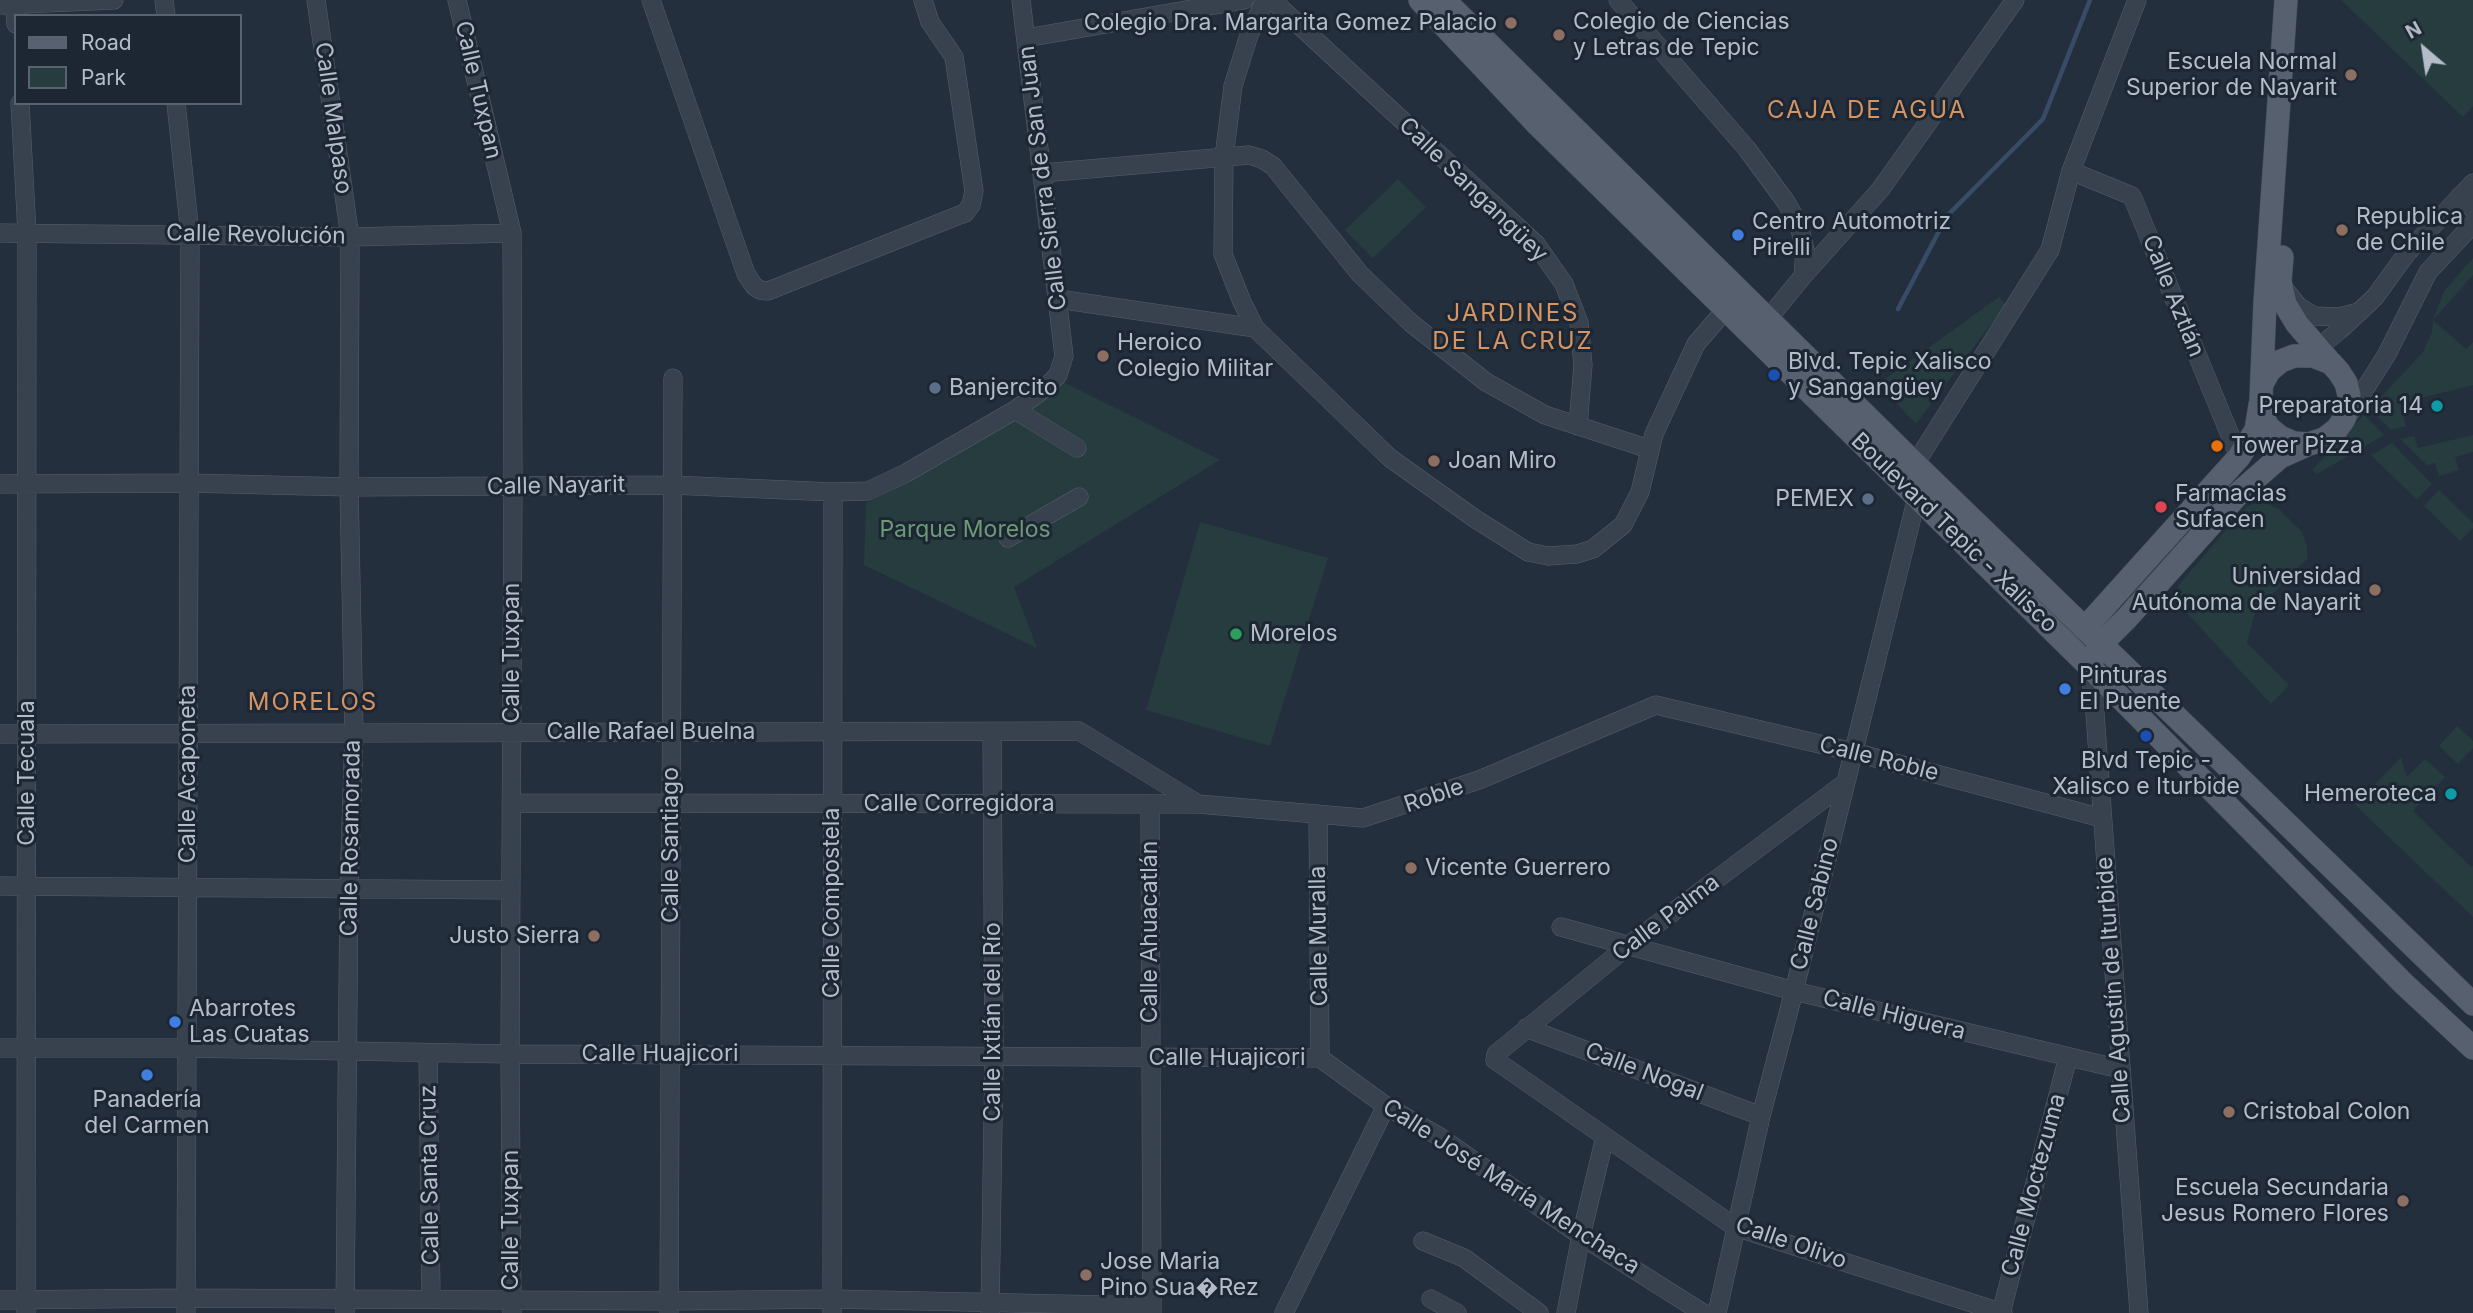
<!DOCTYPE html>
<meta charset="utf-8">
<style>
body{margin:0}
#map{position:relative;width:2473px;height:1313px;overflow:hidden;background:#242f3e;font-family:Inter,sans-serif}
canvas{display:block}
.legend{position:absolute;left:14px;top:14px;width:228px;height:91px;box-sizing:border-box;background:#1d2633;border:2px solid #59626f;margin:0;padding:9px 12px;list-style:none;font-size:21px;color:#b4bcc9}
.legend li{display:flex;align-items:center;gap:14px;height:35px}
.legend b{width:35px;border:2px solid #59626f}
.north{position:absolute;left:2389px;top:14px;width:70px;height:70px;-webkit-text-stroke:5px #1d2633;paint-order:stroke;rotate:331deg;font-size:19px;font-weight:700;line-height:28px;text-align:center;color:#b4bcc9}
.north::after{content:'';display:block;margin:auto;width:24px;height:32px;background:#b4bcc9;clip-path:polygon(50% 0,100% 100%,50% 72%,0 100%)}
</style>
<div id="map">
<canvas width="2473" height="1313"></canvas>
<ul class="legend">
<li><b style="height:9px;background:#56606e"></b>Road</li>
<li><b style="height:19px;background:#263c3f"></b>Park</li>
</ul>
<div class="north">N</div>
</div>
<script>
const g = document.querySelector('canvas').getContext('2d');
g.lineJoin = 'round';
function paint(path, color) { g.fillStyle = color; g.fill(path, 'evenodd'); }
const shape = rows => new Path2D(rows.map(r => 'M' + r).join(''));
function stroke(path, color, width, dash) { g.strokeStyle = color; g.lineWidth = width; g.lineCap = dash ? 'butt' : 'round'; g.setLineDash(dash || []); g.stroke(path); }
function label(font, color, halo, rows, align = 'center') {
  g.font = font + ' Inter,sans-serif'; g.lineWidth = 6; g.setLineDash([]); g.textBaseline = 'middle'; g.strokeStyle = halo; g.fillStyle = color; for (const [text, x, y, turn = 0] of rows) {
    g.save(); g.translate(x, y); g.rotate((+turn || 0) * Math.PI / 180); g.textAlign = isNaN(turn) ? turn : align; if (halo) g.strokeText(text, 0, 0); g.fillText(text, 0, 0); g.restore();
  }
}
const green = shape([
 [2341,0,2473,0,2473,106,2463,117],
 [1398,179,1426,207,1373,258,1345,230],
 [2473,258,2473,275,2433,320,2466,349,2473,342,2473,385,2401,403,2406,426,2391,430,2370,409,2423,352,2432,332,2433,320,2444,291],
 [1999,297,2006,304,1916,424,1878,384],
 [1059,380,1220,460,1014,587,1037,648,864,565,866,503,891,491],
 [2364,415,2384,435,2317,474,2312,470],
 [2473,435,2473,452,2455,457,2459,470,2439,476,2435,463,2427,465,2400,439,2414,436,2418,448],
 [2392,443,2432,484,2417,500,2371,455],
 [2439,490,2473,523,2473,528,2460,541,2424,506],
 [2257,503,2267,504,2279,509,2302,532,2307,546,2307,559,2255,612,2247,643,2289,685,2271,704,2173,598,2180,583,2247,506],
 [1200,522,1328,558,1270,746,1146,710],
 [2457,726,2473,741,2473,748,2458,764,2439,746],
 [2401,757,2407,777,2425,759,2445,777,2413,811,2471,867,2473,866,2473,917,2355,805]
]);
const stream = shape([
 [1898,309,1947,216,2043,119,2090,0]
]);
const minor = shape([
 [14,0,16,24],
 [164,0,166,16],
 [316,0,350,237,349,487,354,732,349,890,345,1313],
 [457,0,512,233,513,487,510,1054,512,1313],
 [651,0,746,274,754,286,760,290,768,291,957,216,965,213,971,205,974,191,954,57,930,22,923,0],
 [1265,0,1249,35,1233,86,1224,157,1223,254,1242,302,1255,328,1390,458,1474,518,1528,552,1548,556,1577,554,1593,549,1623,525,1640,492,1654,434,1696,344,1726,309,1768,319,1803,276,1805,250,1799,225,1786,202,1747,149,1618,0],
 [1272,0,1536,244,1564,284,1579,323,1583,365,1578,426],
 [0,5,114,0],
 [1026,38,1244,0],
 [20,103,27,233,26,1313],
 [176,103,190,234,186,1313],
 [2071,171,2132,196,2239,457],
 [1043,173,1249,155,1262,159,1273,166,1360,274,1411,323,1486,382,1545,415,1649,449],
 [2460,196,2473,209],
 [0,233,350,237,512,233],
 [1803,276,1880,190,2015,0],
 [2286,291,2298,306,2314,316,2339,317,2359,312],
 [1058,299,1255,328],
 [2308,352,2319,347,2341,329,2375,297,2407,253,2473,183],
 [1015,410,1077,448],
 [2346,419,2387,354,2428,272,2473,224],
 [1915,464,2050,250,2071,171,2137,0],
 [0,484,189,483,349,487,672,485,833,492,868,491,906,473,1015,410,1043,390,1058,375,1064,356,1021,0],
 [1008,538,1079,497],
 [2089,666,2094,700,2139,1313],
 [0,734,1079,731,1198,804],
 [1845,783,1629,945,1496,1054,1495,1060,1735,1227,2003,1313],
 [511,803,1198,804,1363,818,1479,780,1656,705,1853,752,2102,818],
 [1150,804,1152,1313],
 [1318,814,1320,1058],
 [0,886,511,890],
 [1561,927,1794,991,2120,1069],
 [1526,1028,1761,1116],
 [0,1048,187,1048,510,1054,1320,1058],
 [428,1053,431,1298],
 [1320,1058,1386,1106,1440,1137,1581,1236,1703,1313],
 [1423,1241,1464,1258,1539,1313],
 [1431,1299,1457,1313],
 [0,1300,186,1298,669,1301,831,1299,1152,1306],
 [669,1312,673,378],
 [990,1312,994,1056,992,731],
 [832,1313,833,492],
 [1284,1313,1386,1106],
 [1566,1313,1581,1236,1605,1137],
 [1717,1313,1761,1116,1794,991,1917,497],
 [2001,1313,2068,1057]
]);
const major = shape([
 [1420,0,1538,125,2089,666,2404,984,2473,1048],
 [1444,0,1915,464,2473,1004],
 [2282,257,2280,281,2285,304,2297,324,2329,361],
 [2262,384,2269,371,2281,361,2294,356,2313,356,2331,363,2339,372,2346,383,2349,395,2348,407,2344,419,2337,429,2324,439,2309,444,2294,443,2280,437,2268,427,2261,413,2261,399,2265,302,2286,0],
 [2085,628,2239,457,2256,430,2260,405],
 [2094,657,2101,644,2127,618,2240,492,2280,457,2309,444]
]);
const markers = [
 [1511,23,7,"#8d6e63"],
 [1559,35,7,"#8d6e63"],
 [2351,75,7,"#8d6e63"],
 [2342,230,7,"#8d6e63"],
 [1738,235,7,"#3f7fe0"],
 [1103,356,7,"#8d6e63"],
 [1774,375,7,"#1a4fb4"],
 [935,388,7,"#5c6f8a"],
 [2437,406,7,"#0f9aa8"],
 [2217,446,7,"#e8710a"],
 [1434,461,7,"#8d6e63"],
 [1868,499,7,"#5c6f8a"],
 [2161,507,7,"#e0444e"],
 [2375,590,7,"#8d6e63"],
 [1236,634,7,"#2e9e5b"],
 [2065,689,7,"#3f7fe0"],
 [2146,736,7,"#1a4fb4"],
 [2451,794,7,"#0f9aa8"],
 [1411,868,7,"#8d6e63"],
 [594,936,7,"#8d6e63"],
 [175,1022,7,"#3f7fe0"],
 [147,1075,7,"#3f7fe0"],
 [2229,1112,7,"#8d6e63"],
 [2403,1201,7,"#8d6e63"],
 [1086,1275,7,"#8d6e63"]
];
const poiNames = [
 ["Colegio de Ciencias",1573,22],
 ["y Letras de Tepic",1573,48],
 ["Colegio Dra. Margarita Gomez Palacio",1497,23,"right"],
 ["Escuela Normal",2337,62,"right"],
 ["Superior de Nayarit",2337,88,"right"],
 ["Republica",2356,217],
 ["de Chile",2356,243],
 ["Centro Automotriz",1752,222],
 ["Pirelli",1752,248],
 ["Heroico",1117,343],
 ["Colegio Militar",1117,369],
 ["Blvd. Tepic Xalisco",1788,362],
 ["y Sangangüey",1788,388],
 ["Banjercito",949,388],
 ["Preparatoria 14",2423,406,"right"],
 ["Tower Pizza",2231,446],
 ["Joan Miro",1448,461],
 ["Farmacias",2175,494],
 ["Sufacen",2175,520],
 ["PEMEX",1854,499,"right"],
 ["Universidad",2361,577,"right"],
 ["Autónoma de Nayarit",2361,603,"right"],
 ["Morelos",1250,634],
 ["Pinturas",2079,676],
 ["El Puente",2079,702],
 ["Blvd Tepic -",2146,761,"center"],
 ["Xalisco e Iturbide",2146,787,"center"],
 ["Hemeroteca",2437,794,"right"],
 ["Vicente Guerrero",1425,868],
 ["Justo Sierra",580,936,"right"],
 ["Abarrotes",189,1009],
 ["Las Cuatas",189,1035],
 ["Panadería",147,1100,"center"],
 ["del Carmen",147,1126,"center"],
 ["Cristobal Colon",2243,1112],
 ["Escuela Secundaria",2389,1188,"right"],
 ["Jesus Romero Flores",2389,1214,"right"],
 ["Jose Maria",1100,1262],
 ["Pino Sua�Rez",1100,1288]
];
const streetNames = [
 ["Calle Tuxpan",478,90,77],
 ["Calle Malpaso",333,118,82],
 ["Calle Sierra de San Juan",1043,178,-97],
 ["Calle Sangangüey",1473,190,44],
 ["Calle Revolución",256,235,1],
 ["Calle Aztlán",2173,296,68],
 ["Calle Nayarit",556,486,-1],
 ["Boulevard Tepic - Xalisco",1954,533,44],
 ["Calle Tuxpan",512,653,-90],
 ["Calle Rafael Buelna",651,732],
 ["Calle Roble",1879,759,14],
 ["Calle Tecuala",27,773,-90],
 ["Calle Acaponeta",188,774,-90],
 ["Roble",1434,796,-19],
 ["Calle Corregidora",959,804],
 ["Calle Rosamorada",351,838,-89],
 ["Calle Santiago",671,845,-90],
 ["Calle Compostela",832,903,-90],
 ["Calle Sabino",1815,904,-76],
 ["Calle Palma",1666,918,-37],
 ["Calle Ahuacatlán",1150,932,-90],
 ["Calle Muralla",1319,936,-91],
 ["Calle Agustín de Iturbide",2114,990,-94],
 ["Calle Higuera",1894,1015,14],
 ["Calle Ixtlán del Río",993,1022,-90],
 ["Calle Huajicori",660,1054],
 ["Calle Huajicori",1227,1058],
 ["Calle Nogal",1644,1072,21],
 ["Calle Santa Cruz",430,1175,-91],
 ["Calle Moctezuma",2034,1185,-75],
 ["Calle José María Menchaca",1511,1187,33],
 ["Calle Tuxpan",511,1220,-90],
 ["Calle Olivo",1791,1243,19]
];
const parkNames = [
 ["Parque Morelos",965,530]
];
const neighbourhoodNames = [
 ["CAJA DE AGUA",1867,111],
 ["JARDINES",1513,314],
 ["DE LA CRUZ",1513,342],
 ["MORELOS",313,703]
];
paint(green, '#263c3f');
stroke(stream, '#394c67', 4.5);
stroke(minor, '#565f6c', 19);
stroke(major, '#414a57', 24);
stroke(minor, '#38414e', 18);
stroke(major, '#56606e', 23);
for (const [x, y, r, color] of markers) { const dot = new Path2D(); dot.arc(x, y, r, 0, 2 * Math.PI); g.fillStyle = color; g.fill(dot); stroke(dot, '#1d2633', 2.5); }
label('23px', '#b4bcc9', '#1d2633', poiNames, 'left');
label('23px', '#b4bcc9', '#1d2633', streetNames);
label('23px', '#6b9a76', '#1d2633', parkNames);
g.letterSpacing = '2px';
label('24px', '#d59563', '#1d2633', neighbourhoodNames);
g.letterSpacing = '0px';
</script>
